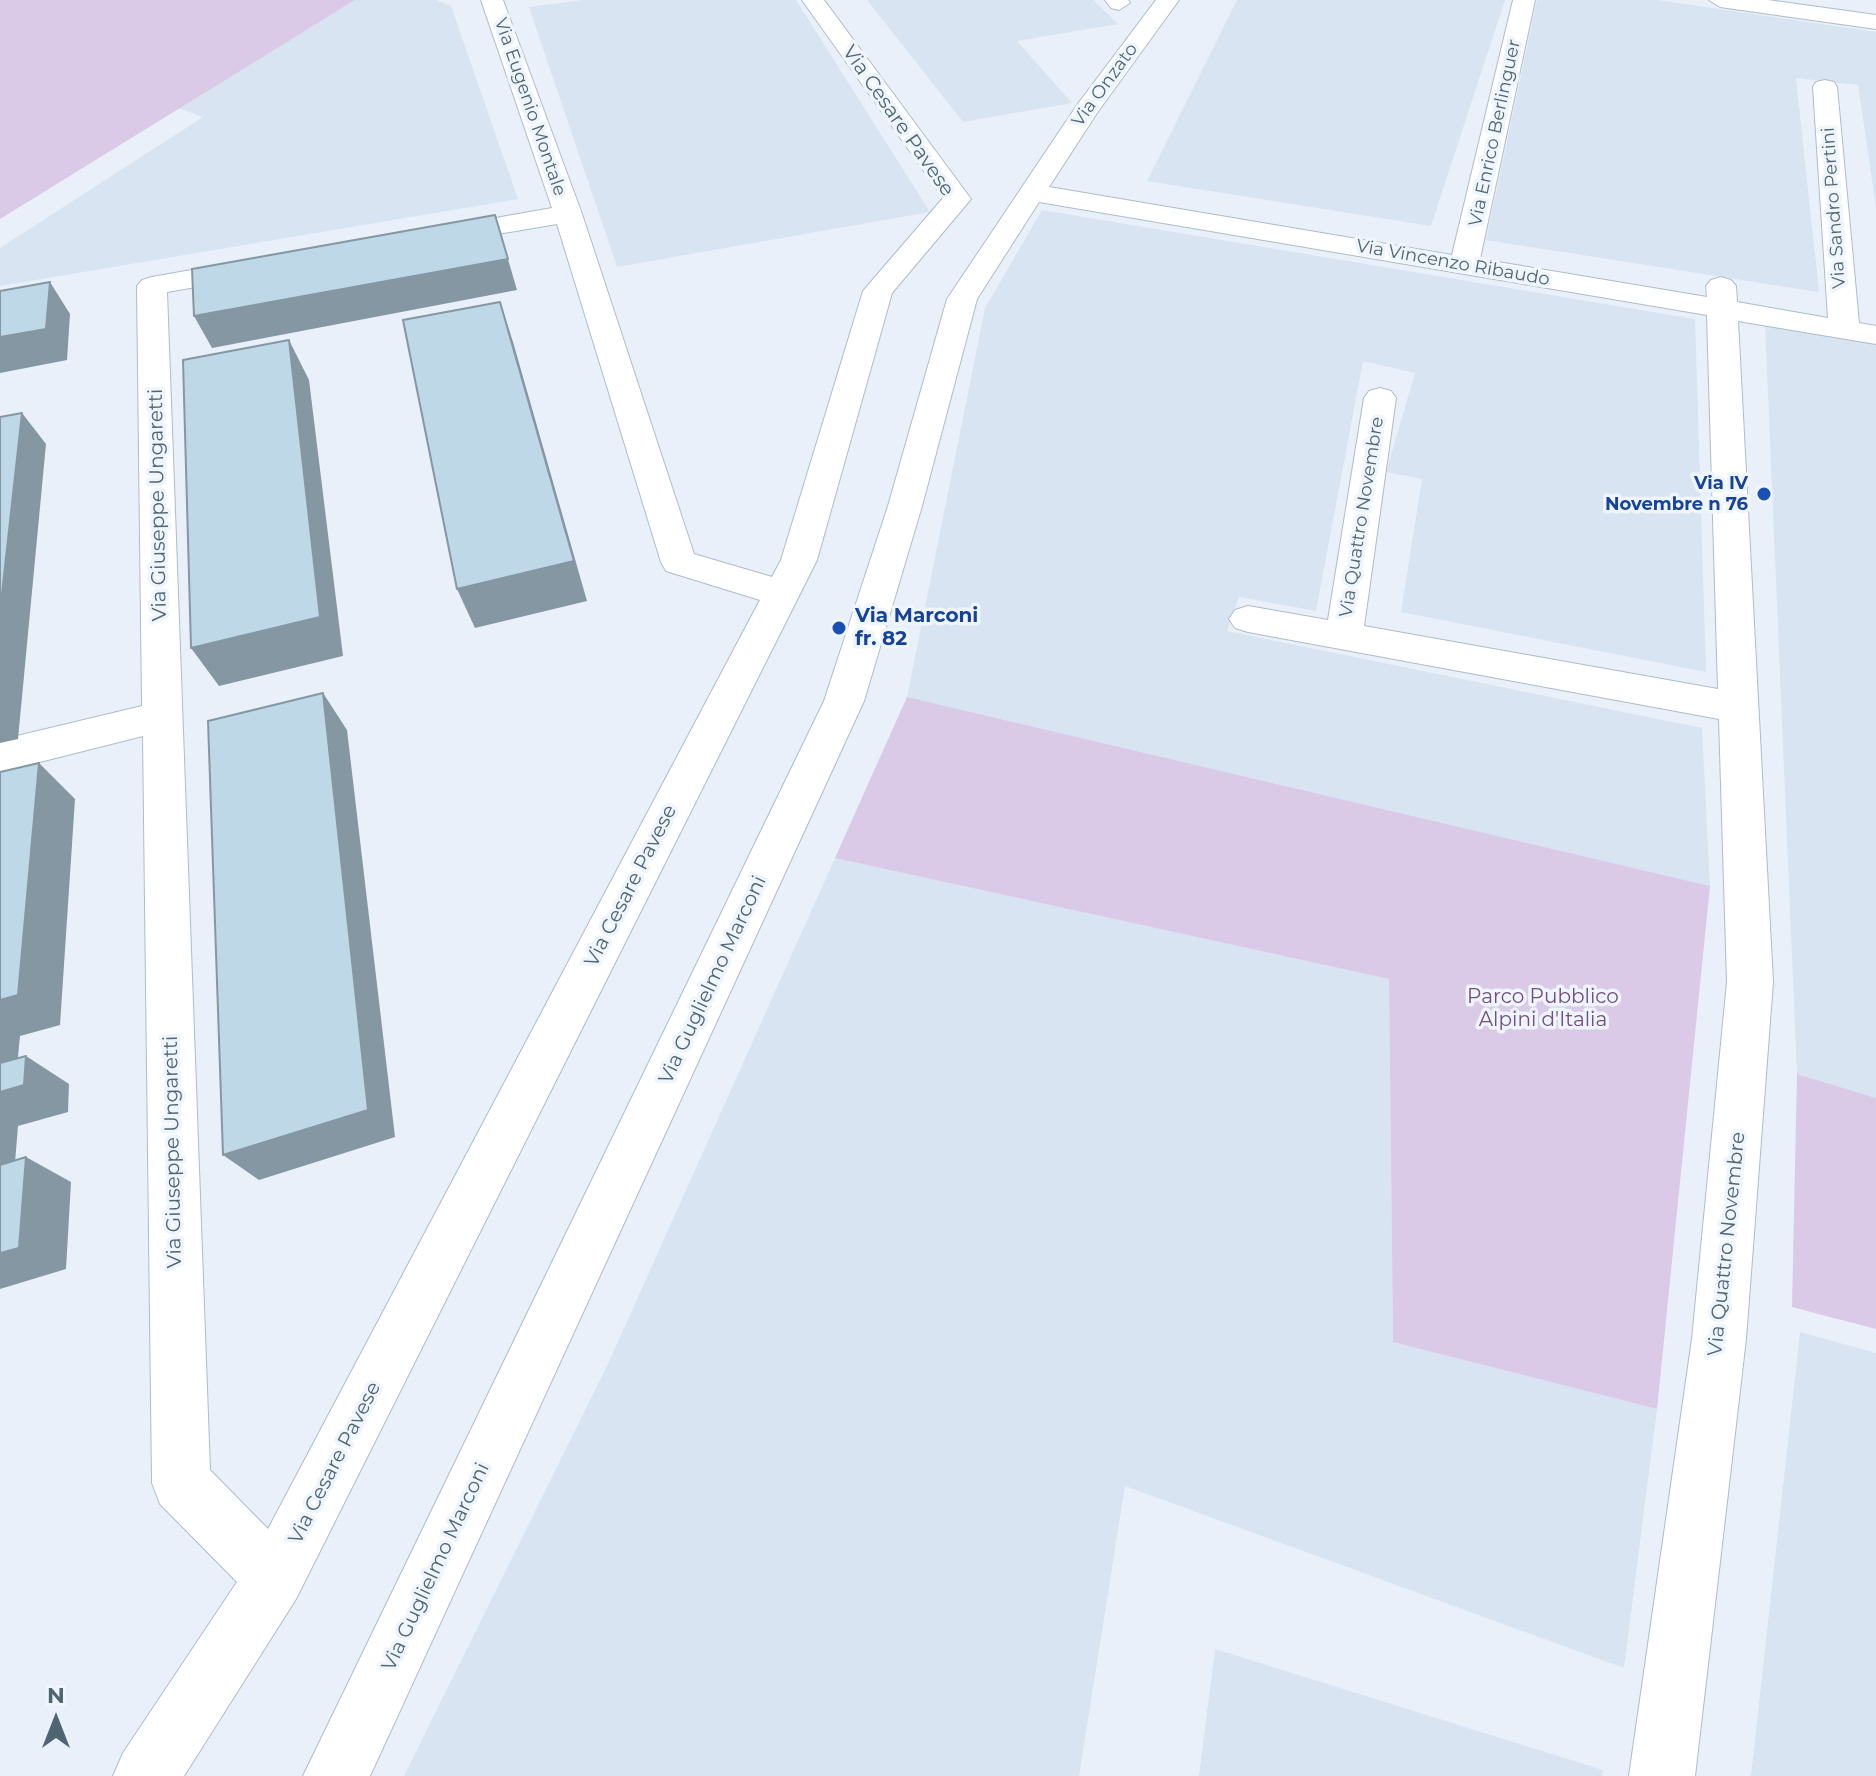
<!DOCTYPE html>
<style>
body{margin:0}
#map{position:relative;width:1876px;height:1776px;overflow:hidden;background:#e9f0fa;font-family:Montserrat,sans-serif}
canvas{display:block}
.north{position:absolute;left:16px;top:1680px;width:80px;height:80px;-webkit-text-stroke:6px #eff5fd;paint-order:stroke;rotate:0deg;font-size:22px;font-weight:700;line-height:32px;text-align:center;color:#4f6672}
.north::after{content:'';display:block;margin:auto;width:28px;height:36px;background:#4f6672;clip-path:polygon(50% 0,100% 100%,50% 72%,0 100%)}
</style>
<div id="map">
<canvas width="1876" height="1776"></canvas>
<div class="north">N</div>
</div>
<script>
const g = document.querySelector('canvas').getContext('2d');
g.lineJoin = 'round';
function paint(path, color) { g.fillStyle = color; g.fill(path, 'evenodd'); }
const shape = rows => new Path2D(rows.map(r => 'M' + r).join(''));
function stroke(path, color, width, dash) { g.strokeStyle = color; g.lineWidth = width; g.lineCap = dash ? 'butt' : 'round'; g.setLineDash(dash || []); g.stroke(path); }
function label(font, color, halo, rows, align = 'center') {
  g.font = font + ' Montserrat,sans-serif'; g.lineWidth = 7; g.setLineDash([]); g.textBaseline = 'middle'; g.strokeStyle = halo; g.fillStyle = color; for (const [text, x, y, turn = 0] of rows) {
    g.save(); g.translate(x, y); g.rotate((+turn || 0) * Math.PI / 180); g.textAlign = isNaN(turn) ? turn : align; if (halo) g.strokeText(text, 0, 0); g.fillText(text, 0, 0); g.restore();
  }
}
const residential = shape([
 [355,0,437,0,451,6,518,199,0,286,0,248,203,117,178,108],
 [582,0,796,0,930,212,617,267,529,7],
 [867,0,1093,0,1118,24,1017,41,1072,103,963,122],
 [1237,0,1505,0,1431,226,1147,181],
 [1537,0,1658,0,1876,32,1876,207,1858,85,1796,78,1819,292,1486,240],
 [1042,210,1695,319,1706,672,1401,612,1422,479,1386,472,1415,373,1363,361,1316,611,1239,597,1227,631,1702,728,1710,886,907,697,985,308],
 [1765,323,1876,343,1876,1098,1797,1074],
 [835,858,1389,979,1393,1342,1657,1409,1624,1668,1125,1486,1079,1776,404,1776,607,1366],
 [1800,1332,1876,1353,1876,1776,1751,1776],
 [1215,1649,1603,1770,1602,1776,1199,1776]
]);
const green = shape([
 [0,0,355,0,0,219],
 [907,697,1710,886,1657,1409,1393,1342,1389,979,835,858],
 [1797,1074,1876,1098,1876,1329,1792,1307]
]);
const minor = shape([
 [481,0,503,0,582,214,694,554,772,577,781,560,863,291,943,198,802,0,824,0,971,199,892,293,817,560,296,1599,184,1776,113,1776,123,1753,237,1582,160,1504,152,1483,143,736,0,772,0,740,142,706,137,286,142,280,152,277,253,259,263,262,267,268,263,274,253,277,167,292,210,1470,268,1529,760,600,666,571,661,562,557,224,439,244,429,242,425,236,429,230,439,228,552,208,481,0],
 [1105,0,1128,0,1130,3,1119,10,1111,8,1105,0],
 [1156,0,1179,0,1097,113,1049,187,1452,255,1513,0,1535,0,1480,259,1707,297,1706,286,1711,280,1721,277,1731,280,1736,286,1737,302,1828,318,1813,87,1816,82,1825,80,1834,82,1837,87,1859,323,1876,326,1876,344,1738,321,1773,982,1746,1339,1695,1776,1629,1776,1692,1339,1727,982,1719,719,1248,632,1235,628,1229,619,1235,610,1248,606,1328,620,1364,398,1369,391,1380,388,1391,391,1396,398,1364,626,1718,689,1707,315,1039,202,977,299,922,506,864,701,370,1776,303,1776,824,701,888,506,947,299,1077,105,1156,0],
 [1709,0,1768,0,1876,15,1876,29,1720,7,1709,0]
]);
const shadedWall = shape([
 [495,215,517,290,212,348,194,316],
 [50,282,70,314,67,360,0,373,0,337],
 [500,302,513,342,587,601,475,628,457,589],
 [289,340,309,380,343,656,219,686,191,648],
 [22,413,46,444,18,739,0,743,0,612],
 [323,693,347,730,395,1137,259,1180,223,1155],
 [39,763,75,799,60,1025,20,1036,15,1087,26,1056,69,1084,68,1112,18,1126,12,1199,0,1193,0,1000],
 [26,1157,71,1182,66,1269,0,1289,0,1253]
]);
const building = shape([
 [495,215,508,259,194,316,192,269,495,215],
 [50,282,46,329,0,337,0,291,50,282],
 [500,302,574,561,457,589,403,320,500,302],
 [289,340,320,617,191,648,183,360,289,340],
 [22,413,0,612,0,417,22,413],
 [323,693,368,1110,223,1155,208,721,323,693],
 [39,763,18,995,0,1000,0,772,39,763],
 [26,1056,24,1085,0,1092,0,1063,26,1056],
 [26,1157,19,1248,0,1253,0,1165,26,1157]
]);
const markers = [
 [1764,494,8,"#1a4fb4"],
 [839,628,8,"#1a4fb4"]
];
const farStreetnames = [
 ["Via Onzato",1105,85,-54],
 ["Via Eugenio Montale",530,107,71],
 ["Via Enrico Berlinguer",1495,133,-78],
 ["Via Sandro Pertini",1834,208,-94],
 ["Via Vincenzo Ribaudo",1453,263,10],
 ["Via Quattro Novembre",1362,517,-81]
];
const farTransitnames = [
 ["Via IV",1748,484],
 ["Novembre n 76",1748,505]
];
const streetNames = [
 ["Via Cesare Pavese",898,121,55],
 ["Via Giuseppe Ungaretti",158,505,-91],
 ["Via Cesare Pavese",631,886,-63],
 ["Via Guglielmo Marconi",713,980,-65],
 ["Via Giuseppe Ungaretti",173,1152,-91],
 ["Via Quattro Novembre",1727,1244,-84],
 ["Via Cesare Pavese",335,1463,-63],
 ["Via Guglielmo Marconi",436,1567,-65]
];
const transitNames = [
 ["Via Marconi",855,616],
 ["fr. 82",855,639]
];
const parkNames = [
 ["Parco Pubblico",1543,997],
 ["Alpini d'Italia",1543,1020]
];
paint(residential, '#d8e4f1');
paint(green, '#dac9e7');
stroke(minor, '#adbdc8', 2);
paint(minor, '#fff');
paint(shadedWall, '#8597a2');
paint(building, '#bed8e8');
stroke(building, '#8597a2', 2);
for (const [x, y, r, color] of markers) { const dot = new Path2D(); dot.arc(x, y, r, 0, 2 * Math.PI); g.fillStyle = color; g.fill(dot); stroke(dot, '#eff5fd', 3); }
label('18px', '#4f6672', '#eff5fd', farStreetnames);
label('bold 18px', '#164399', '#eff5fd', farTransitnames, 'right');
label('20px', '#4f6672', '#eff5fd', streetNames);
label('bold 20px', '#164399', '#eff5fd', transitNames, 'left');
label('20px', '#724e82', '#eff5fd', parkNames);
</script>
